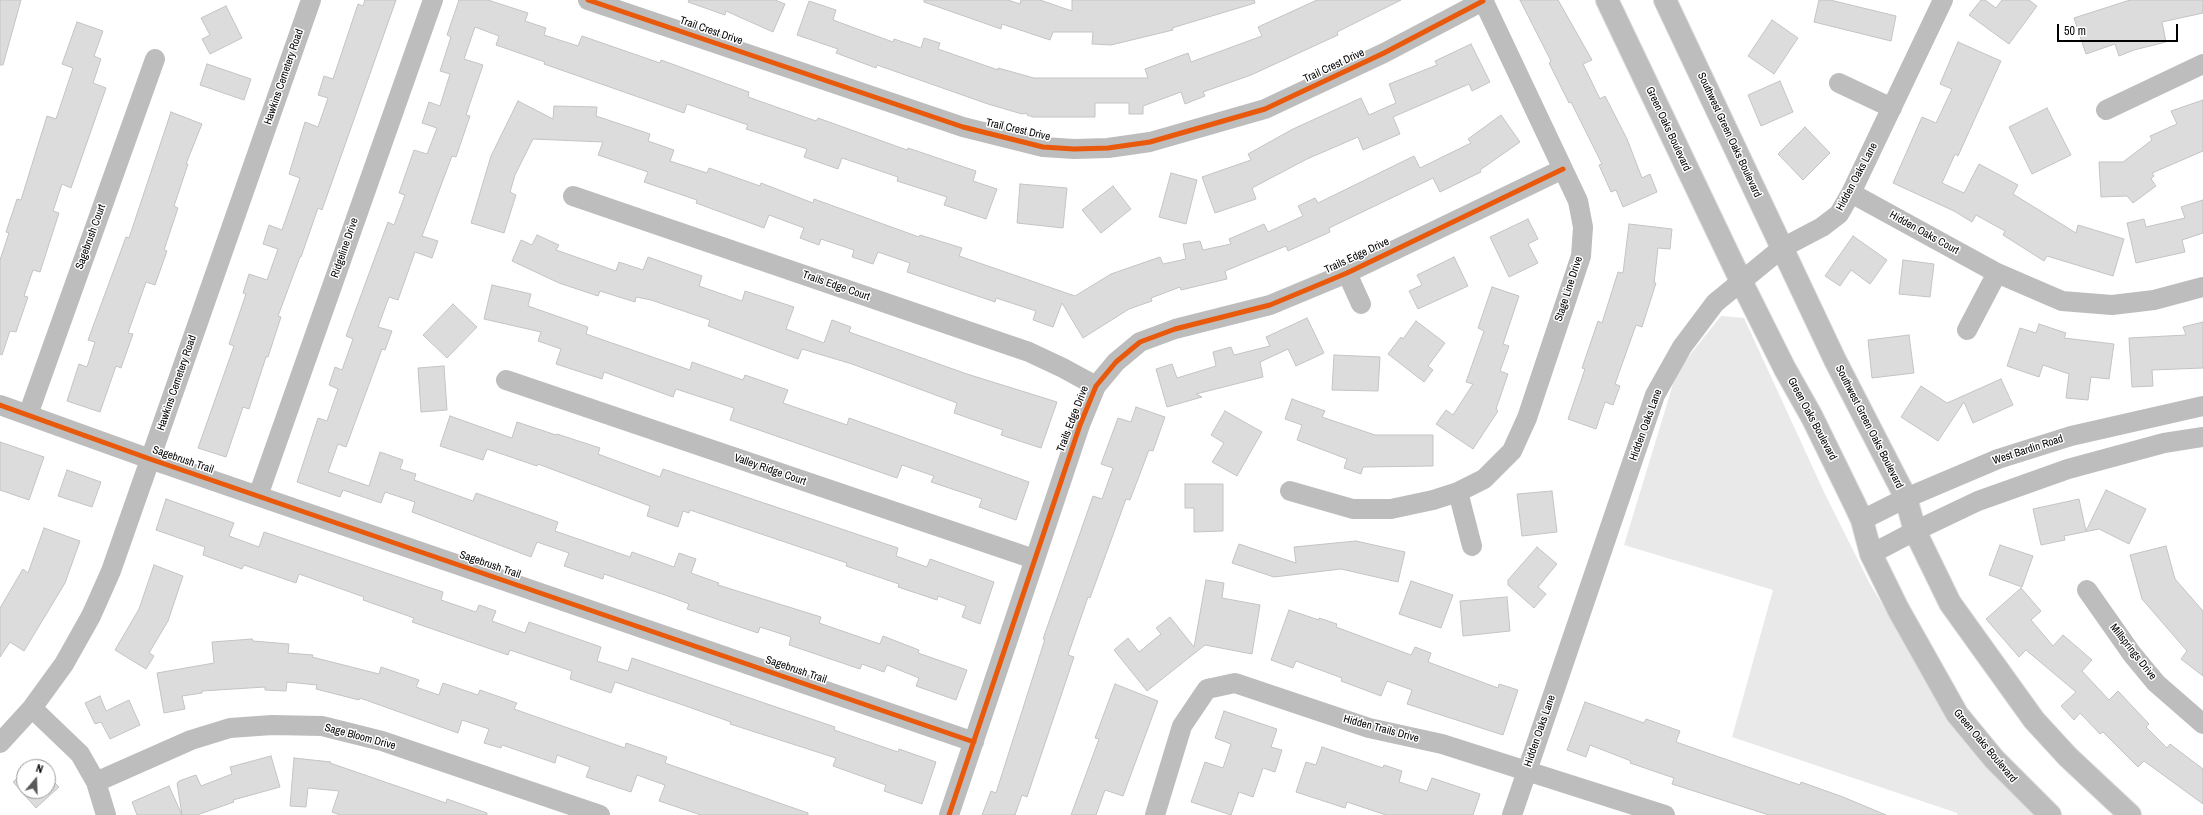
<!DOCTYPE html>
<style>
body{margin:0}
#map{position:relative;width:2203px;height:815px;overflow:hidden;background:#fff;font-family:"Archivo Narrow",sans-serif}
canvas{display:block}
.north{position:absolute;left:16px;top:759px;width:40px;height:40px;box-sizing:border-box;background:#fff;border:1px solid #999;border-radius:50%;rotate:19deg;font-size:11px;font-weight:700;line-height:16px;text-align:center;color:#000}
.north::after{content:'';display:block;margin:auto;width:14px;height:18px;background:#595959;clip-path:polygon(50% 0,100% 100%,50% 72%,0 100%)}
.scale{position:absolute;left:2057px;top:24px;width:121px;height:18px;box-sizing:border-box;border:2px solid #000;border-top:0;padding-left:5px;font-size:12px;line-height:14px;white-space:nowrap;color:#000;-webkit-text-stroke:3px #fff;paint-order:stroke}
</style>
<div id="map">
<canvas width="2203" height="815"></canvas>
<div class="north">N</div>
<div class="scale">50 m</div>
</div>
<script>
const g = document.querySelector('canvas').getContext('2d');
g.lineJoin = 'round';
function paint(path, color) { g.fillStyle = color; g.fill(path, 'evenodd'); }
const shape = rows => new Path2D(rows.map(r => 'M' + r).join(''));
function stroke(path, color, width, dash) { g.strokeStyle = color; g.lineWidth = width; g.lineCap = dash ? 'butt' : 'round'; g.setLineDash(dash || []); g.stroke(path); }
function label(font, color, halo, rows, align = 'center') {
  g.font = font + ' "Archivo Narrow",sans-serif'; g.lineWidth = 3; g.setLineDash([]); g.textBaseline = 'middle'; g.strokeStyle = halo; g.fillStyle = color; for (const [text, x, y, turn = 0] of rows) {
    g.save(); g.translate(x, y); g.rotate((+turn || 0) * Math.PI / 180); g.textAlign = isNaN(turn) ? turn : align; if (halo) g.strokeText(text, 0, 0); g.fillText(text, 0, 0); g.restore();
  }
}
const green = shape([
 [1721,316,1744,318,1824,492,1869,582,1949,719,2035,815,1957,815,1957,813,1732,737,1773,590,1624,545,1677,371]
]);
const building = shape([
 [0,0,21,0,3,65,0,65,0,0],
 [365,0,396,0,322,210,318,208,301,257,300,257,278,316,281,317,268,357,266,357,249,409,243,407,226,457,198,448,234,346,229,344,246,294,243,293,249,274,267,280,278,249,263,244,269,225,282,230,300,178,289,174,305,122,318,127,328,98,318,95,324,76,333,79,358,4,363,6,365,0],
 [459,0,488,0,528,13,525,21,546,28,544,35,578,46,582,36,660,63,661,60,749,92,748,97,816,121,818,118,907,150,908,148,976,171,973,181,997,189,986,219,944,205,947,197,897,181,898,177,842,158,838,169,804,157,807,149,746,129,748,125,687,104,684,113,544,64,545,62,496,45,499,36,475,27,464,59,483,65,466,115,470,116,456,157,452,156,422,236,438,241,432,258,415,252,398,300,389,297,378,327,392,331,385,350,382,349,346,447,338,444,328,472,369,486,380,452,403,460,400,469,416,474,414,480,473,501,476,493,558,522,555,531,630,557,632,552,674,567,679,553,696,559,691,573,719,583,718,585,821,617,819,623,880,644,883,636,919,650,918,653,967,670,956,700,916,686,919,678,887,665,884,672,862,664,860,669,789,645,791,637,760,627,758,633,687,609,689,604,665,595,604,574,603,579,564,566,569,553,537,542,531,557,412,512,415,502,385,492,381,503,343,490,340,497,297,482,318,418,327,421,338,389,329,385,335,367,342,370,353,339,346,336,388,222,394,225,405,195,399,193,414,150,427,154,437,128,422,123,429,102,440,106,450,74,440,71,451,37,447,35,459,0],
 [689,0,775,0,785,4,773,32,726,11,725,15,688,2,689,0],
 [924,0,1008,0,1020,4,1021,0,1040,0,1072,11,1072,0,1254,0,1255,3,1172,28,1173,30,1111,45,1092,44,1093,32,1053,32,1050,40,1002,24,1001,29,924,2,924,0],
 [1317,0,1401,0,1337,32,1338,35,1251,75,1203,92,1205,96,1185,104,1181,92,1143,106,1143,114,1129,114,1129,103,1095,103,1095,117,1033,117,1027,115,1027,113,1022,114,988,104,877,65,876,68,836,53,838,49,797,35,809,1,836,10,833,20,893,42,894,39,921,48,924,38,940,43,938,49,998,70,998,68,1034,78,1148,78,1145,69,1188,53,1191,62,1262,36,1258,27,1317,0],
 [1520,0,1558,0,1592,60,1583,64,1600,99,1605,96,1627,139,1642,178,1650,174,1657,192,1623,207,1616,190,1611,192,1599,165,1602,164,1571,102,1569,103,1549,63,1551,61,1520,0],
 [1819,0,1830,0,1896,16,1891,41,1814,22,1819,0],
 [1981,0,1985,0,1996,8,2002,0,2029,0,2037,6,2009,44,1969,15,1981,0],
 [2130,0,2203,0,2203,13,2162,22,2166,42,2134,50,2119,56,2115,44,2086,54,2074,18,2130,0],
 [226,6,242,38,210,54,202,39,210,35,201,18,226,6],
 [1772,20,1798,38,1774,74,1748,56,1772,20],
 [77,22,103,31,94,56,101,59,93,83,106,88,71,188,62,184,53,211,59,213,40,272,33,270,24,296,28,297,16,332,10,331,2,355,0,354,0,260,9,233,6,232,17,199,21,200,47,116,56,119,73,68,62,64,77,22],
 [1958,42,2001,61,1958,156,1955,154,1942,183,1964,193,1979,164,2018,185,2013,194,2076,233,2078,225,2124,239,2113,276,2047,256,2044,261,2003,235,2005,231,1976,215,1972,222,1954,211,1893,183,1922,117,1936,123,1952,89,1940,84,1958,42],
 [1471,44,1490,82,1472,91,1469,84,1393,117,1400,134,1363,150,1358,137,1307,159,1252,188,1256,199,1215,213,1202,177,1251,160,1248,154,1293,129,1361,98,1369,115,1396,103,1389,84,1437,65,1435,61,1471,44],
 [207,64,251,79,244,100,200,85,207,64],
 [1780,81,1793,112,1761,126,1748,95,1780,81],
 [2203,100,2203,151,2152,173,2154,176,2151,179,2156,186,2133,203,2127,196,2101,197,2099,162,2123,162,2152,140,2150,136,2177,124,2171,111,2203,100],
 [518,101,553,119,554,106,597,107,596,116,650,134,648,141,674,150,670,161,707,173,709,168,760,186,761,183,813,203,814,199,919,237,920,235,962,248,959,256,1075,296,1111,274,1160,257,1163,264,1186,259,1183,244,1200,241,1203,250,1231,244,1229,239,1264,224,1268,232,1303,216,1298,206,1315,198,1318,203,1414,156,1420,168,1471,143,1468,139,1501,115,1520,142,1480,170,1481,172,1440,192,1433,178,1329,228,1330,232,1288,251,1286,246,1225,271,1227,279,1181,290,1180,287,1151,298,1152,301,1129,309,1083,338,1062,303,1053,327,1033,320,1036,311,996,298,995,302,907,272,910,263,878,252,873,264,852,257,854,250,821,239,819,245,800,238,804,228,769,215,764,228,696,203,697,200,644,182,648,172,598,155,603,142,533,139,515,175,510,192,516,195,504,233,471,223,491,156,518,101],
 [2047,108,2071,155,2032,174,2009,127,2047,108],
 [171,112,202,124,186,164,188,164,174,206,178,208,164,250,167,251,155,285,146,282,128,333,133,334,121,368,116,366,100,412,67,401,79,364,87,367,95,342,88,340,126,237,129,238,171,112],
 [1805,127,1830,153,1803,180,1778,154,1805,127],
 [1171,173,1197,180,1186,224,1159,217,1171,173],
 [1020,184,1067,188,1063,228,1017,223,1020,184],
 [1113,186,1131,209,1101,233,1082,210,1113,186],
 [2203,200,2203,233,2182,240,2185,252,2136,263,2127,223,2144,219,2146,227,2185,218,2181,207,2203,200],
 [1528,219,1538,239,1528,244,1538,263,1509,277,1490,237,1528,219],
 [1629,224,1672,229,1670,249,1658,248,1654,283,1656,283,1642,327,1636,325,1615,384,1620,386,1613,405,1605,402,1596,429,1568,419,1585,369,1582,368,1598,321,1602,323,1618,272,1623,273,1629,224],
 [537,235,559,245,556,250,616,271,619,262,643,270,648,257,702,276,699,286,742,301,745,291,794,307,786,329,824,343,832,320,851,327,849,332,967,374,1057,402,1041,448,1001,435,1003,430,954,413,957,403,852,364,802,349,798,359,708,326,710,320,651,300,636,297,635,302,600,291,598,296,559,283,512,261,521,240,532,245,537,235],
 [1853,236,1887,260,1870,284,1851,270,1840,286,1825,276,1853,236],
 [1454,257,1468,286,1418,309,1409,291,1422,285,1417,275,1454,257],
 [1903,260,1934,264,1930,297,1899,294,1903,260],
 [492,285,531,294,528,306,588,327,586,334,690,370,692,362,743,380,745,375,788,390,783,403,847,425,849,418,1029,482,1016,520,979,507,982,499,931,482,934,476,902,465,897,478,730,420,734,408,676,389,673,397,604,372,602,379,556,364,561,349,538,341,541,332,484,319,492,285],
 [1492,287,1519,296,1503,344,1509,346,1500,371,1508,374,1496,409,1498,411,1473,449,1436,424,1446,410,1453,415,1473,384,1466,382,1484,331,1478,328,1492,287],
 [453,304,477,327,447,358,423,335,453,304],
 [1307,318,1324,353,1296,366,1288,349,1260,362,1263,377,1196,394,1202,397,1167,407,1156,369,1172,364,1177,378,1216,366,1213,352,1231,347,1234,355,1270,346,1266,337,1307,318],
 [1416,321,1445,343,1428,366,1433,370,1424,382,1388,354,1401,337,1403,339,1416,321],
 [2203,322,2203,368,2152,370,2153,386,2132,387,2129,338,2186,335,2183,327,2203,322],
 [2039,324,2066,333,2064,338,2114,344,2109,379,2091,377,2088,400,2066,398,2069,374,2043,365,2039,377,2007,366,2020,328,2036,333,2039,324],
 [1909,335,1914,373,1872,378,1868,340,1909,335],
 [1334,355,1380,357,1378,391,1332,390,1334,355],
 [444,366,447,410,421,412,418,368,444,366],
 [2001,379,2013,405,1973,423,1964,402,1938,441,1901,417,1921,386,1947,403,2001,379],
 [1292,399,1325,411,1322,417,1375,435,1433,435,1433,466,1363,467,1361,474,1344,468,1347,459,1297,440,1302,425,1285,419,1292,399],
 [1136,407,1165,417,1153,451,1149,450,1130,500,1126,499,1090,598,1088,597,1068,655,1074,657,1027,797,1022,795,1015,815,982,815,991,791,996,793,1045,639,1043,639,1093,496,1102,499,1113,468,1101,464,1118,418,1131,422,1136,407],
 [1225,411,1262,432,1237,476,1212,462,1224,443,1211,435,1225,411],
 [450,416,512,438,517,422,556,435,557,434,600,448,598,454,660,477,663,469,898,548,896,556,927,567,930,559,994,582,980,624,962,617,966,606,938,596,937,600,898,587,899,584,846,566,847,563,690,510,689,513,683,511,678,527,647,516,650,506,538,464,537,466,487,449,483,460,440,446,450,416],
 [0,442,44,457,29,500,0,490,0,442],
 [67,470,101,482,92,507,58,496,67,470],
 [1185,484,1223,484,1223,531,1194,532,1194,508,1185,508,1185,484],
 [2106,490,2146,509,2129,544,2099,529,2064,536,2065,540,2041,545,2033,509,2079,499,2086,531,2106,490],
 [1552,491,1557,532,1522,536,1517,494,1552,491],
 [166,499,234,523,229,536,259,547,264,532,443,592,441,600,476,612,479,605,496,611,492,621,525,633,529,622,601,647,597,661,628,671,632,658,835,727,834,730,898,752,899,749,936,762,922,804,884,791,886,785,833,766,836,758,730,724,731,722,680,704,615,682,611,693,570,679,572,671,510,650,508,655,412,622,414,618,363,600,364,597,299,574,296,583,244,565,242,569,203,555,205,547,156,530,166,499],
 [44,528,80,541,65,583,24,651,10,642,0,657,0,608,23,569,28,573,44,528],
 [1356,541,1405,552,1398,582,1341,569,1274,577,1232,563,1239,544,1296,563,1294,547,1356,541],
 [2000,545,2033,556,2022,587,1989,575,2000,545],
 [2166,546,2175,579,2203,611,2203,676,2181,659,2187,651,2142,599,2130,555,2166,546],
 [1537,547,1557,564,1538,587,1546,594,1534,608,1508,585,1508,580,1537,547],
 [154,565,183,576,168,621,149,653,154,656,146,669,115,650,139,609,154,565],
 [1206,580,1224,583,1222,598,1260,605,1252,654,1205,645,1147,691,1114,650,1128,638,1139,652,1161,634,1156,628,1170,617,1194,647,1206,580],
 [1411,581,1453,595,1441,628,1399,614,1411,581],
 [2021,588,2041,611,2031,620,2053,646,2063,635,2092,660,2082,671,2109,700,2118,691,2149,724,2146,727,2167,748,2170,744,2203,769,2203,804,2144,761,2138,767,2103,732,2100,734,2080,713,2074,720,2061,706,2076,692,2026,650,2019,657,1986,619,2021,588],
 [1507,597,1510,631,1463,636,1460,601,1507,597],
 [1289,610,1319,620,1319,618,1337,624,1336,627,1411,655,1415,647,1431,653,1428,662,1498,688,1499,684,1518,690,1503,735,1407,704,1412,690,1387,681,1381,696,1341,681,1342,678,1296,661,1293,668,1271,660,1289,610],
 [252,639,253,641,289,644,288,653,313,655,312,657,379,674,381,667,419,680,416,687,439,695,443,683,478,695,480,690,517,703,514,709,625,748,626,743,667,757,665,763,808,813,808,815,701,815,659,801,665,785,637,775,631,792,586,777,590,767,557,755,555,763,502,745,501,748,484,743,489,729,462,720,458,733,360,698,359,700,316,689,317,685,287,682,286,691,265,690,265,687,202,691,202,693,182,696,185,709,164,713,157,673,214,663,212,642,252,639],
 [1115,684,1158,701,1123,796,1105,790,1096,815,1071,815,1099,739,1095,738,1115,684],
 [100,696,106,711,129,700,140,725,110,739,101,722,95,724,85,703,100,696],
 [1585,702,1644,723,1646,719,1680,731,1676,742,1800,785,1801,782,1843,797,1886,815,1769,815,1672,784,1674,778,1630,763,1631,761,1590,745,1586,757,1567,750,1585,702],
 [1224,711,1277,729,1271,747,1282,750,1275,772,1263,768,1253,797,1239,792,1231,815,1191,802,1205,762,1223,768,1231,744,1215,738,1224,711],
 [1322,747,1383,768,1384,765,1402,771,1399,782,1427,791,1432,778,1480,794,1473,815,1386,815,1347,802,1345,808,1296,792,1306,762,1316,765,1322,747],
 [271,756,280,787,233,800,234,802,197,815,182,815,177,783,179,781,196,775,201,786,232,774,230,767,271,756],
 [294,758,331,762,330,763,446,803,447,799,487,813,487,815,340,815,332,812,339,791,308,788,306,807,290,806,294,758],
 [24,772,24,791,48,791,48,776,59,787,36,808,13,782,24,772],
 [169,786,182,815,137,815,132,802,169,786]
]);
const minor = shape([
 [588,0,963,127,1043,147,1074,149,1108,148,1150,142,1265,109,1384,53,1483,1],
 [1839,83,1892,108],
 [2106,110,2203,64],
 [1851,193,1997,273,2062,301,2112,305,2154,300,2203,287],
 [573,196,1029,352,1063,368,1096,386],
 [1347,273,1361,304],
 [1967,330,1997,273],
 [506,380,1034,559],
 [0,405,150,459,974,742],
 [28,415,155,59],
 [1290,491,1353,509,1391,509,1433,500,1458,492,1484,479,1512,451,1527,418,1581,256,1583,227,1578,201,1483,0],
 [1458,492,1472,546],
 [258,496,433,0],
 [1862,520,1906,498,1998,459,2071,436,2203,406],
 [1871,554,1915,531,1978,501,2068,469,2164,443,2203,437],
 [2087,590,2132,654,2156,683,2203,724],
 [32,708,80,754,96,782,106,815],
 [0,743,32,708,64,664,91,616,111,571,311,0],
 [96,782,191,740,230,728,272,725,322,726,382,741,600,815],
 [949,815,1080,425,1096,386,1116,362,1140,342,1175,329,1270,305,1347,273,1563,169],
 [1155,815,1182,726,1207,689,1235,683,1369,728,1442,744,1665,815],
 [1512,815,1655,395,1682,347,1715,303,1782,248,1822,227,1839,214,1851,193,1943,0]
]);
const major = shape([
 [1607,0,1741,281,1785,369,1812,417,1856,507,1862,520,1871,554,1898,609,1957,714,1994,759,2050,815],
 [1665,0,1835,360,1906,498,1915,531,1950,603,2034,720,2068,757,2130,815]
]);
const cycleway = shape([
 [588,0,963,127,1043,147,1074,149,1108,148,1150,142,1265,109,1384,53,1483,1],
 [0,405,150,459,974,742],
 [949,815,1080,425,1096,386,1116,362,1140,342,1175,329,1270,305,1347,273,1563,169]
]);
const streetNames = [
 ["Trail Crest Drive",711,31,19],
 ["Trail Crest Drive",1334,66,-25],
 ["Hawkins Cemetery Road",284,77,-71],
 ["Green Oaks Boulevard",1668,129,65],
 ["Trail Crest Drive",1018,130,13],
 ["Southwest Green Oaks Boulevard",1729,135,65],
 ["Hidden Oaks Lane",1857,177,-62],
 ["Hidden Oaks Court",1924,233,29],
 ["Sagebrush Court",91,237,-70],
 ["Ridgeline Drive",345,248,-71],
 ["Trails Edge Drive",1357,256,-25],
 ["Trails Edge Court",836,286,19],
 ["Stage Line Drive",1569,289,-72],
 ["Hawkins Cemetery Road",177,383,-71],
 ["Trails Edge Drive",1073,419,-69],
 ["Green Oaks Boulevard",1812,419,62],
 ["Hidden Oaks Lane",1646,425,-70],
 ["Southwest Green Oaks Boulevard",1869,427,63],
 ["West Bardin Road",2028,450,-18],
 ["Sagebrush Trail",183,460,19],
 ["Valley Ridge Court",770,470,19],
 ["Sagebrush Trail",490,565,19],
 ["Millsprings Drive",2133,652,52],
 ["Sagebrush Trail",796,670,19],
 ["Hidden Trails Drive",1381,729,15],
 ["Hidden Oaks Lane",1540,731,-71],
 ["Sage Bloom Drive",360,737,15],
 ["Green Oaks Boulevard",1985,746,50]
];
paint(green, '#e9e9e9');
paint(building, '#dcdcdc');
stroke(building, '#c4c4c4', 1);
stroke(major, '#dbdbdb', 24);
stroke(minor, '#bdbdbd', 20);
stroke(major, '#bdbdbd', 22);
stroke(cycleway, '#e8590c', 5);
label('11px', '#000', '#fff', streetNames);
</script>
